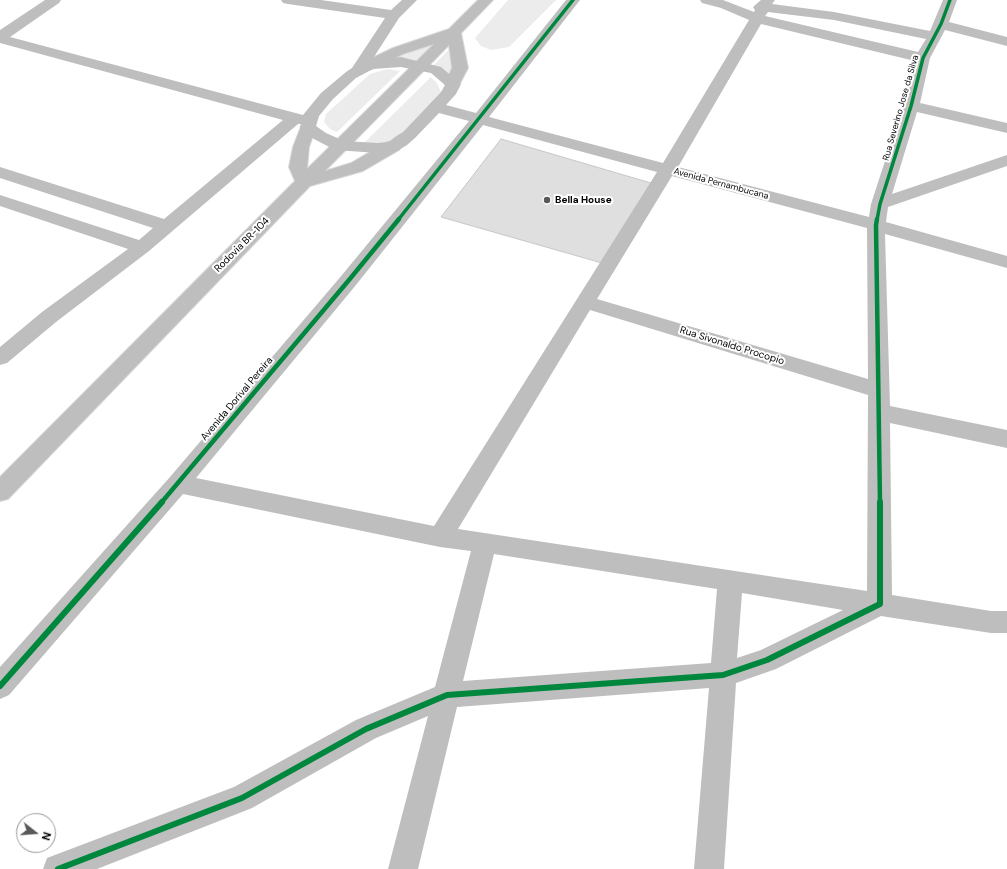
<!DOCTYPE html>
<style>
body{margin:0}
#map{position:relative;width:1007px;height:869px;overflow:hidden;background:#fff;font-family:"DM Sans",sans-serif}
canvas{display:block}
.north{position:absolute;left:16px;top:813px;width:40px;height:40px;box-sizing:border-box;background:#fff;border:1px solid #999;border-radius:50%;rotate:107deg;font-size:11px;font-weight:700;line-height:16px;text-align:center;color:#000}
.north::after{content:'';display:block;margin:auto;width:14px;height:18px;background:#595959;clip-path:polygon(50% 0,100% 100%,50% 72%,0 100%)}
</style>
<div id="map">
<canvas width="1007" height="869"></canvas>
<div class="north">N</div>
</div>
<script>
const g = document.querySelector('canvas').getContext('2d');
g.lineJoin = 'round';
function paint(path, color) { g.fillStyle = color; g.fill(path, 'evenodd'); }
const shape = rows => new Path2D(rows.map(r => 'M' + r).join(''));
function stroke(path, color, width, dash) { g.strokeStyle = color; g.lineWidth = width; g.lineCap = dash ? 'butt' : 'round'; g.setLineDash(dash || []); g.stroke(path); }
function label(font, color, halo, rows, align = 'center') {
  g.font = font + ' "DM Sans",sans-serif'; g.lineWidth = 4; g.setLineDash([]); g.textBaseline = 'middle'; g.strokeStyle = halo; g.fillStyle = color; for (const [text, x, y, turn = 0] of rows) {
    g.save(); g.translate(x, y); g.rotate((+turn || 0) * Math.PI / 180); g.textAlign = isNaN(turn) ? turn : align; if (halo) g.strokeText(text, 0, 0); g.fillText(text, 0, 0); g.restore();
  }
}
const green = shape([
 [508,0,556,0,509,47,491,50,481,46,475,38],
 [444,38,415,62,380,62],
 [454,44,452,80,432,67],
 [388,69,400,71,337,132,330,129,324,122,326,114,370,74],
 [431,77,437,83,441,92,395,140,384,143,364,143]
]);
const building = shape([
 [501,139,651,183,602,263,441,217,501,139]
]);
const street = shape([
 [45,0,61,0,59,3,10,37,303,115,321,93,346,72,352,68,385,18,288,4,283,3,281,0,321,0,391,10,402,0,417,0,399,18,372,60,401,57,441,67,461,84,456,94,446,105,476,113,566,0,580,0,489,117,663,163,749,20,721,8,702,3,700,0,723,0,754,12,755,10,753,7,761,0,775,0,772,4,834,12,930,31,943,0,957,0,949,22,1007,37,1007,46,945,30,930,58,920,103,1007,123,1007,133,917,112,892,194,1007,155,1007,166,888,207,886,222,1007,256,1007,268,885,234,890,406,1007,430,1007,448,890,423,892,595,991,611,1007,611,1007,633,991,633,881,616,776,669,736,683,724,869,694,869,709,688,457,707,418,869,388,869,428,716,376,738,252,808,242,812,97,869,43,869,47,858,234,787,356,720,435,687,471,551,440,547,183,494,9,695,0,699,0,667,170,477,342,275,469,121,439,113,415,138,407,145,399,150,378,153,335,150,314,139,302,130,300,127,301,124,298,124,149,251,56,322,7,363,0,365,0,347,42,312,128,249,0,206,0,195,139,240,153,228,0,178,0,167,164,219,283,120,0,43,0,30,45,0],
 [768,12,834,20,926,39,918,52,765,16,768,12],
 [761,24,915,61,903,106,871,204,869,217,678,167,761,24],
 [401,67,431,73,445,85,441,92,403,132,395,137,389,142,378,143,344,141,326,133,316,126,319,116,333,99,356,78,373,69,401,67],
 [483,125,657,172,434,526,196,478,356,285,483,125],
 [672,176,867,228,868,379,597,299,672,176],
 [590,310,868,395,867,591,458,529,590,310],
 [494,554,717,589,711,663,463,681,494,554],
 [742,593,843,610,761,650,737,658,742,593]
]);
const highway = shape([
 [478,0,493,0,461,33,468,68,458,87,453,89,448,87,445,84,452,68,449,45,325,171,351,163,387,142,393,141,399,142,401,146,399,150,363,171,310,186,8,499,0,501,0,477,295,181,289,167,293,147,302,124,308,122,314,124,316,127,309,147,307,169,434,44,403,54,374,68,369,70,364,68,361,65,364,62,393,48,449,29,478,0]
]);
const cyclewayFar2 = shape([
 [398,220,573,0],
 [877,220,880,204,911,106,923,58,941,24,950,0]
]);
const cyclewayFar1 = shape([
 [877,219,876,225,880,503],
 [161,503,349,280,399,219]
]);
const cycleway = shape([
 [0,686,162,502],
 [58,869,242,798,366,729,447,695,723,675,767,660,880,604,880,502]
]);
const markers = [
 [547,200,4,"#595959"]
];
const farStreetnames = [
 ["Rua Severino Jose da Silva",901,108,-74],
 ["Avenida Pernambucana",721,184,15]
];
const poiNames = [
 ["Bella House",555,200]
];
const streetNames = [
 ["Rodovia BR-104",242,245,-45],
 ["Rua Sivonaldo Procopio",732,346,17],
 ["Avenida Dorival Pereira",237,399,-50]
];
paint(green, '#ececec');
paint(building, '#dfdfdf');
stroke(building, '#c7c7c7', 1);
stroke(highway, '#dbdbdb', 2);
paint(street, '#bebebe');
paint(highway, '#bebebe');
stroke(cyclewayFar2, '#00873e', 3.5);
stroke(cyclewayFar1, '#00873e', 4.5);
stroke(cycleway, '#00873e', 6);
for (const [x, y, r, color] of markers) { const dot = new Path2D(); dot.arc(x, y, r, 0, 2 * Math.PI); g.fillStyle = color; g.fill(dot); stroke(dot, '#fff', 1.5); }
label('9px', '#000', '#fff', farStreetnames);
label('bold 10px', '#000', '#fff', poiNames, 'left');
label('10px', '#000', '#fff', streetNames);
</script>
